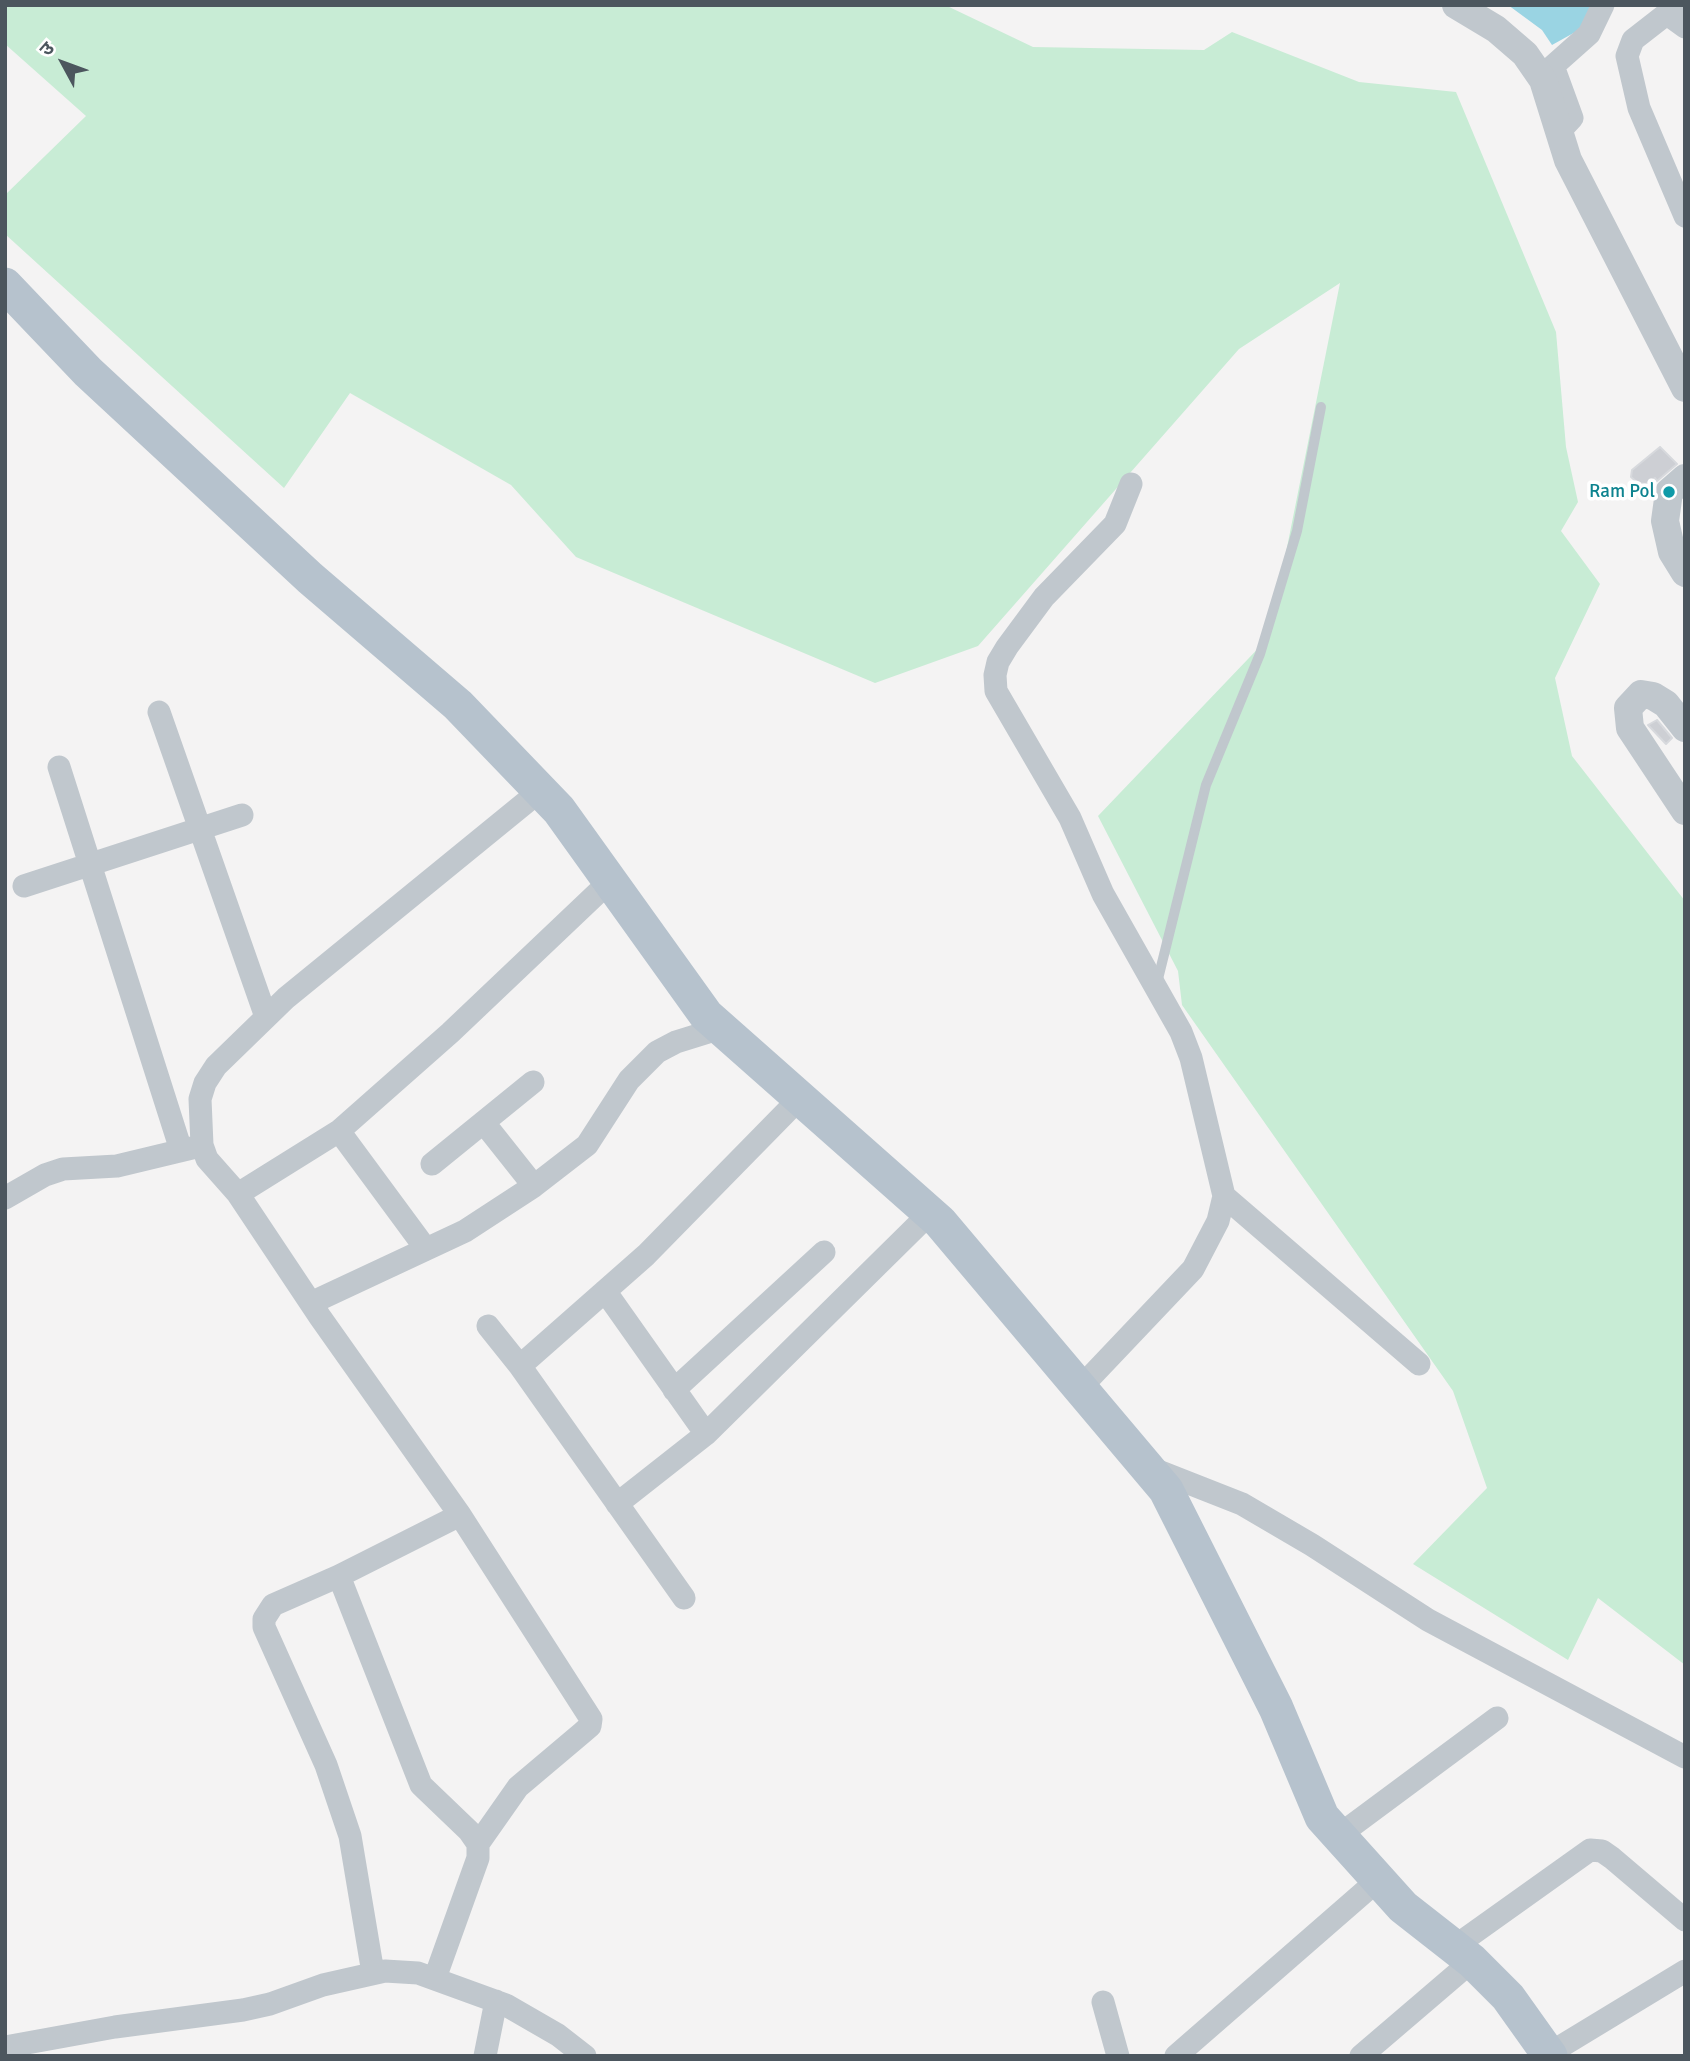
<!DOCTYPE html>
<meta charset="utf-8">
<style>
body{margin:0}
#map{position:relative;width:1690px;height:2061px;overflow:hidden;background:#f4f3f3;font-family:Signika,"Noto Sans Devanagari",sans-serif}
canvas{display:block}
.frame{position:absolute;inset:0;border:7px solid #4c565e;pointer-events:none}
.north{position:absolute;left:28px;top:28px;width:70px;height:70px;-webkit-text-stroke:5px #fff;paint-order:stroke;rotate:311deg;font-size:19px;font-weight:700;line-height:28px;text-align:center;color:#4c565e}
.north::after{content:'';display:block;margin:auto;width:24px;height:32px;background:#4c565e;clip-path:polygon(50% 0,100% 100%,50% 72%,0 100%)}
</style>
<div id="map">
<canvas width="1690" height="2061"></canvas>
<div class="frame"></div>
<div class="north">उ</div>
</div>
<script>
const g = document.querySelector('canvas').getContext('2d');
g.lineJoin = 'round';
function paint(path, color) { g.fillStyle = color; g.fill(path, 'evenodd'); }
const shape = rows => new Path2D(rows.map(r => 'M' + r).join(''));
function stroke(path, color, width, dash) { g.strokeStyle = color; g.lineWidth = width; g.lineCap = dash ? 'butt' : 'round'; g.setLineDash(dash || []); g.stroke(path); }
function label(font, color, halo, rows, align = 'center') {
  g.font = font + ' Signika,sans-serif'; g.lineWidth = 7; g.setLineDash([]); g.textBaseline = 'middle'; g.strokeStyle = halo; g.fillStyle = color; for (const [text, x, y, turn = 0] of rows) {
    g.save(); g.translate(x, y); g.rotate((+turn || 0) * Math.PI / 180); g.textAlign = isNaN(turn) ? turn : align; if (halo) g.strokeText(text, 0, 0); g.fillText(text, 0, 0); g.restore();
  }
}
const green = shape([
 [5,5,945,5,1033,47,1204,50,1232,32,1359,82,1456,92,1556,332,1566,447,1578,502,1561,531,1600,584,1555,678,1572,756,1685,901,1685,1665,1598,1598,1568,1660,1413,1564,1487,1488,1453,1391,1182,1005,1178,971,1098,816,1269,637,1340,283,1239,349,978,646,875,683,576,557,511,485,350,393,284,488,5,234,5,195,86,116,5,44]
]);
const water = shape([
 [1508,5,1596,5,1588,25,1552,45,1542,30]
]);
const building = shape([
 [1660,447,1677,464,1657,481,1655,478,1646,484,1638,483,1631,477,1632,470,1660,447],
 [1657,720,1672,738,1666,744,1648,725,1657,720]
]);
const service = shape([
 [1157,983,1206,785,1260,654,1297,531,1321,407]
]);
const minor = shape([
 [1678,5,1633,40,1627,56,1639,108,1685,216],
 [1667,14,1685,27],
 [1559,132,1572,118,1553,66,1589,34,1603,5],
 [159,712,266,1017],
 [59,767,181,1150],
 [24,886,242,815],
 [484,1123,534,1186],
 [339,1131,426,1249],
 [432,1164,533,1082],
 [238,1194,339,1131,450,1033,609,882],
 [1224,1196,1419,1364],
 [5,1198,45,1175,63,1169,117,1166,196,1147],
 [605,1291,706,1434],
 [311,1303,465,1231,534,1186,587,1145,629,1080,657,1052,676,1042,721,1028],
 [488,1326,520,1366,684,1598],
 [520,1366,646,1255,800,1098],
 [1081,1387,1193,1269,1218,1221,1224,1196,1191,1058,1181,1032,1103,894,1070,818,996,691,995,675,998,662,1007,647,1044,597,1115,524,1131,484],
 [674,1390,824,1252],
 [1153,1469,1242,1504,1312,1545,1428,1620,1685,1757],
 [617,1504,706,1434,930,1213],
 [339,1576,421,1785,469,1831,478,1844,478,1858,435,1978],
 [1338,1836,1497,1718],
 [478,1844,518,1787,582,1733,590,1726,591,1719,460,1515,320,1317,238,1194,207,1159,202,1145,200,1099,205,1083,216,1066,286,998,541,790],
 [1454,1947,1590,1850,1602,1851,1612,1858,1685,1920],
 [373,1973,350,1836,326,1765,264,1627,264,1619,273,1605,339,1576,460,1515],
 [1103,2002,1118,2056],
 [5,2047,115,2027,243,2010,270,2004,323,1985,385,1971,418,1973,506,2005,558,2035,585,2056],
 [485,2056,496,2001],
 [1176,2056,1378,1880],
 [1361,2056,1472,1961],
 [1545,2056,1685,1971]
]);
const tertiary = shape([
 [1456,5,1496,29,1525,54,1543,80,1568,160,1685,388],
 [1685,478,1669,492,1665,521,1672,552,1685,573],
 [1685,728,1666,704,1653,696,1641,694,1628,708,1630,728,1685,811]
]);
const primary = shape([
 [5,285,88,372,310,578,458,705,559,810,706,1015,940,1222,1166,1490,1276,1708,1322,1817,1403,1907,1472,1961,1508,1997,1550,2056]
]);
const markers = [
 [1669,492,7,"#0f9aa8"]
];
const cultureNames = [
 ["Ram Pol",1655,492]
];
paint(green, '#c8ecd5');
paint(water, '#9ad4e3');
paint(building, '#cdcfd4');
stroke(building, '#d7d9dd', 2);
stroke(service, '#c0c7cd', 10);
stroke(minor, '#c0c7cd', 23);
stroke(tertiary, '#c0c7cd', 28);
stroke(primary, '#b6c2cd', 35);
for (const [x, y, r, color] of markers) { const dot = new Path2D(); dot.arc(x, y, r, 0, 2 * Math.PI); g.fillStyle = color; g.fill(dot); stroke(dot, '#fff', 2.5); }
label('19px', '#0d838f', '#fff', cultureNames, 'right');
</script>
